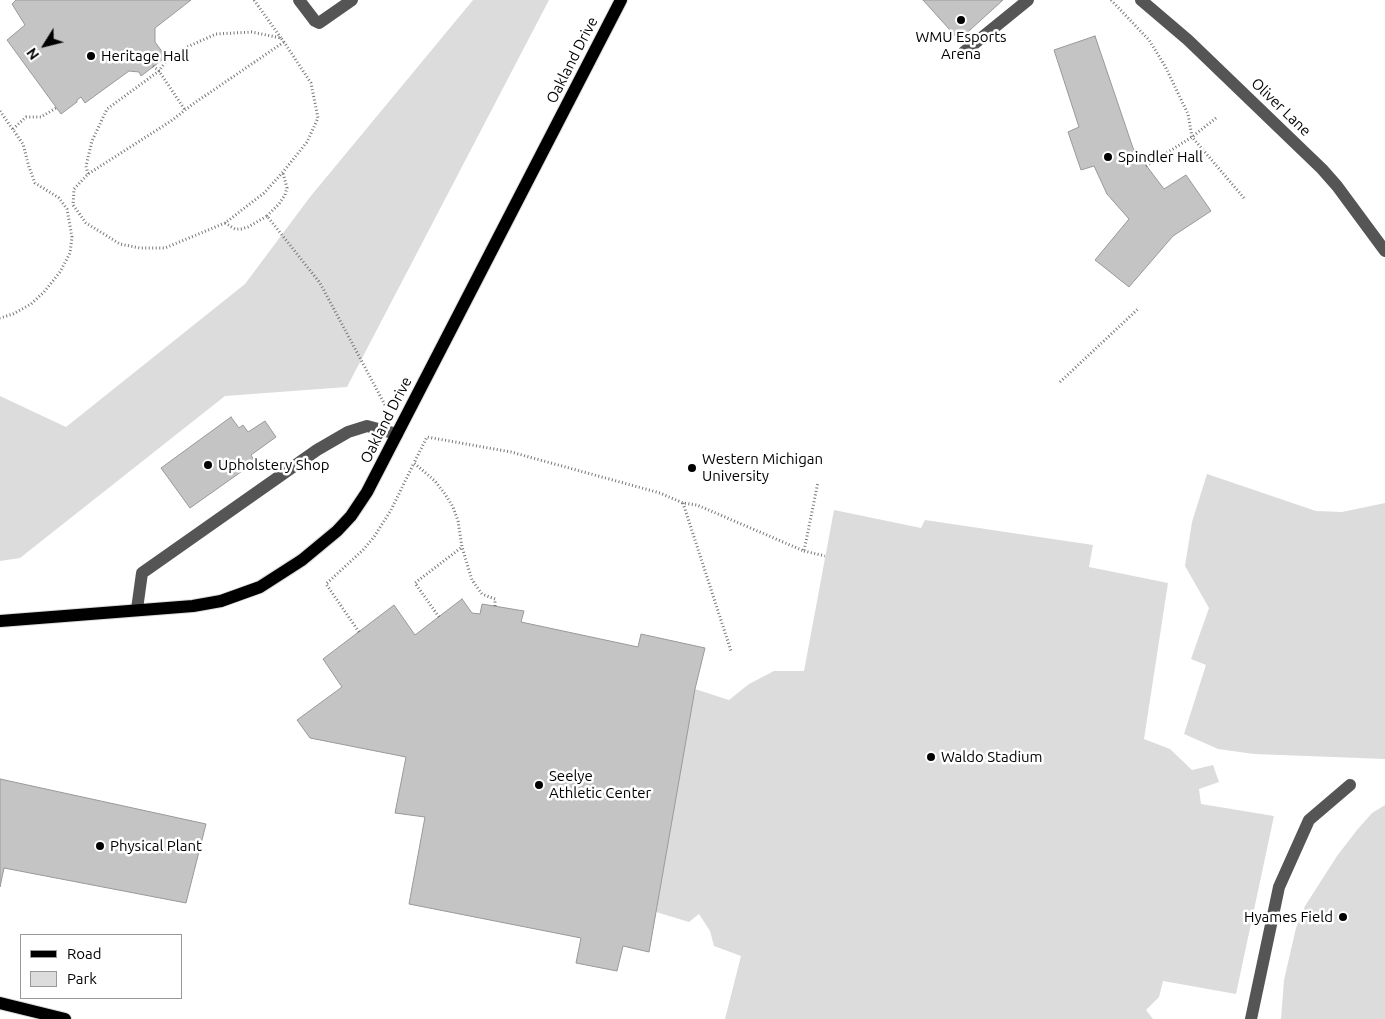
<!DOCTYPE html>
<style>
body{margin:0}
#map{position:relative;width:1385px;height:1019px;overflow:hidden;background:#fff;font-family:Ubuntu,sans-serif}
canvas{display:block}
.legend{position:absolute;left:20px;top:934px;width:162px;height:65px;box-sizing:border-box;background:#fff;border:1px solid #999;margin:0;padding:6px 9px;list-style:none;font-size:15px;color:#000}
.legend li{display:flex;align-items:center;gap:10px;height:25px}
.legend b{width:25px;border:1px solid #999}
.north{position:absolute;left:20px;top:20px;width:50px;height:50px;-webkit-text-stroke:4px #fff;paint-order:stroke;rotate:234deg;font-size:14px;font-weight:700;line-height:20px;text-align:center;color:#000}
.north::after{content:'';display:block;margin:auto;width:18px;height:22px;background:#000;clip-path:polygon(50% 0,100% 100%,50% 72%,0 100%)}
</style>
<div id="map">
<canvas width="1385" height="1019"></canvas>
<ul class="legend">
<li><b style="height:6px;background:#000"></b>Road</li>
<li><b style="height:14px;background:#dcdcdc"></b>Park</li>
</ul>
<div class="north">N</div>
</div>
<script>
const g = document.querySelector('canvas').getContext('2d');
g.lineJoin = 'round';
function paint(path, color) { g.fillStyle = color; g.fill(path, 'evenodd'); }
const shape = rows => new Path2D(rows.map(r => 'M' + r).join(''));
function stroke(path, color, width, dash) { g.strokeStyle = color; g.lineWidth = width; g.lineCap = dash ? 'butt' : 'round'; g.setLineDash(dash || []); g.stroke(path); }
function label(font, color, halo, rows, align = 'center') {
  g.font = font + ' Ubuntu,sans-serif'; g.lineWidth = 5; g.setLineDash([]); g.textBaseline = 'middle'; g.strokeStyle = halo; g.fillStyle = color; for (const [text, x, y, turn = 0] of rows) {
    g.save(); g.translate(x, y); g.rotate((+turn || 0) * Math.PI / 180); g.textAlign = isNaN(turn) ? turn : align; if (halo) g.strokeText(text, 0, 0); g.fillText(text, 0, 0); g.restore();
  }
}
const green = shape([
 [473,0,549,0,347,387,225,396,20,558,0,561,0,396,66,427,245,284,310,197],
 [1207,474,1316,511,1342,512,1385,503,1385,759,1254,754,1218,749,1184,734,1206,665,1191,659,1209,608,1185,566,1192,522],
 [834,510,921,528,925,520,1093,545,1089,567,1168,583,1144,739,1170,749,1192,770,1213,765,1219,782,1199,789,1201,804,1274,816,1236,994,1163,981,1159,997,1146,1010,1153,1019,725,1019,741,956,714,946,710,931,699,914,689,922,656,912,695,689,729,700,749,684,774,671,804,671],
 [1385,805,1385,1019,1281,1019,1284,980,1296,928,1305,906,1337,856,1357,830,1372,813]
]);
const building = shape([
 [16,0,191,0,155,28,155,42,166,57,141,76,139,72,129,71,85,103,81,97,77,100,77,102,61,114,7,40,25,25,12,4,16,0],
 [923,0,1003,0,959,40,923,0],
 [1095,36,1133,148,1164,189,1186,175,1211,211,1173,236,1129,287,1095,260,1129,219,1107,194,1094,166,1081,170,1068,132,1079,127,1054,50,1095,36],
 [231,417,239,428,243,425,248,432,265,421,276,437,251,455,255,462,190,508,161,468,231,417],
 [462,599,472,613,480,614,482,604,524,611,521,622,638,647,641,634,705,648,695,689,649,952,623,946,617,971,576,963,581,938,409,904,425,817,395,813,406,757,310,738,297,720,342,687,323,659,394,605,415,635,462,599],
 [0,779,206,824,186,903,4,868,0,887,0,779]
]);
const path = shape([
 [254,0,281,38],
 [1111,0,1149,40,1165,66,1188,114,1192,137,1244,198],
 [153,66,159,71,185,110],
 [0,111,23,144,29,167,35,183,59,198,67,209,72,237,70,253,60,272,44,292,31,304,13,314,0,318],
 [13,129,26,117,41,117,56,108],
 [1146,166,1192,137,1216,118],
 [88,174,86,166,92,141,107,109,159,71,166,61,187,47,216,34,252,32,281,38,284,42,311,83,318,118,307,142,283,172,264,193,225,223,165,248,140,248,120,244,86,223,73,205,74,189,88,174,171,121,193,104,284,42],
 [267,216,279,204,285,195,287,188,283,173],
 [225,223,235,229,241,229,248,227,267,216,320,283,385,405],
 [1060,382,1139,308],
 [683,503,731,651],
 [804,551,825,556],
 [495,606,495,599,482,594,472,580,462,547,458,521,453,507,445,494,435,481,414,463,427,437,511,452,660,493,683,503,697,505,804,551,818,482],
 [439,617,415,583,462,547],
 [359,632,326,584,363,550,374,537,391,510,414,463]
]);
const minor = shape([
 [299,0,315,21,319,23,352,0],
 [1141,0,1188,40,1322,169,1337,186,1385,251],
 [964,52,1028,0],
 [137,609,142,573,317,450,348,432,367,426,397,434],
 [1251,1019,1279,887,1309,820,1350,785]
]);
const major = shape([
 [0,621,193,606,221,601,260,587,302,560,337,531,351,516,367,492,621,0],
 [0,1003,65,1019]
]);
const markers = [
 [961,20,5,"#000"],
 [91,56,5,"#000"],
 [1108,157,5,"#000"],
 [208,465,5,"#000"],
 [692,468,5,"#000"],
 [931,757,5,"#000"],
 [539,785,5,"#000"],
 [100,846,5,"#000"],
 [1343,917,5,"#000"]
];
const poiNames = [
 ["WMU Esports",961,37,"center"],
 ["Arena",961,54,"center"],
 ["Heritage Hall",101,56],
 ["Spindler Hall",1118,157],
 ["Western Michigan",702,459],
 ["University",702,476],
 ["Upholstery Shop",218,465],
 ["Waldo Stadium",941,757],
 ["Seelye",549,776],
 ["Athletic Center",549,793],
 ["Physical Plant",110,846],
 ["Hyames Field",1333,917,"right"]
];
const streetNames = [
 ["Oakland Drive",572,60,-63],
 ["Oliver Lane",1281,107,44],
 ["Oakland Drive",386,420,-63]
];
paint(green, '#dcdcdc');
paint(building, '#c4c4c4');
stroke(building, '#999', 1);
stroke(major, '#dbdbdb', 14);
stroke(path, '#777', 3, [1, 2.5]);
stroke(minor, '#555', 12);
stroke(major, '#000', 12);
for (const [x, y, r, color] of markers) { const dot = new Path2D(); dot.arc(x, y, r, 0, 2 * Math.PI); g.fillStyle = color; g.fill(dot); stroke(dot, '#fff', 2); }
label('15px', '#000', '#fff', poiNames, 'left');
label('15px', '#000', '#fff', streetNames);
</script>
